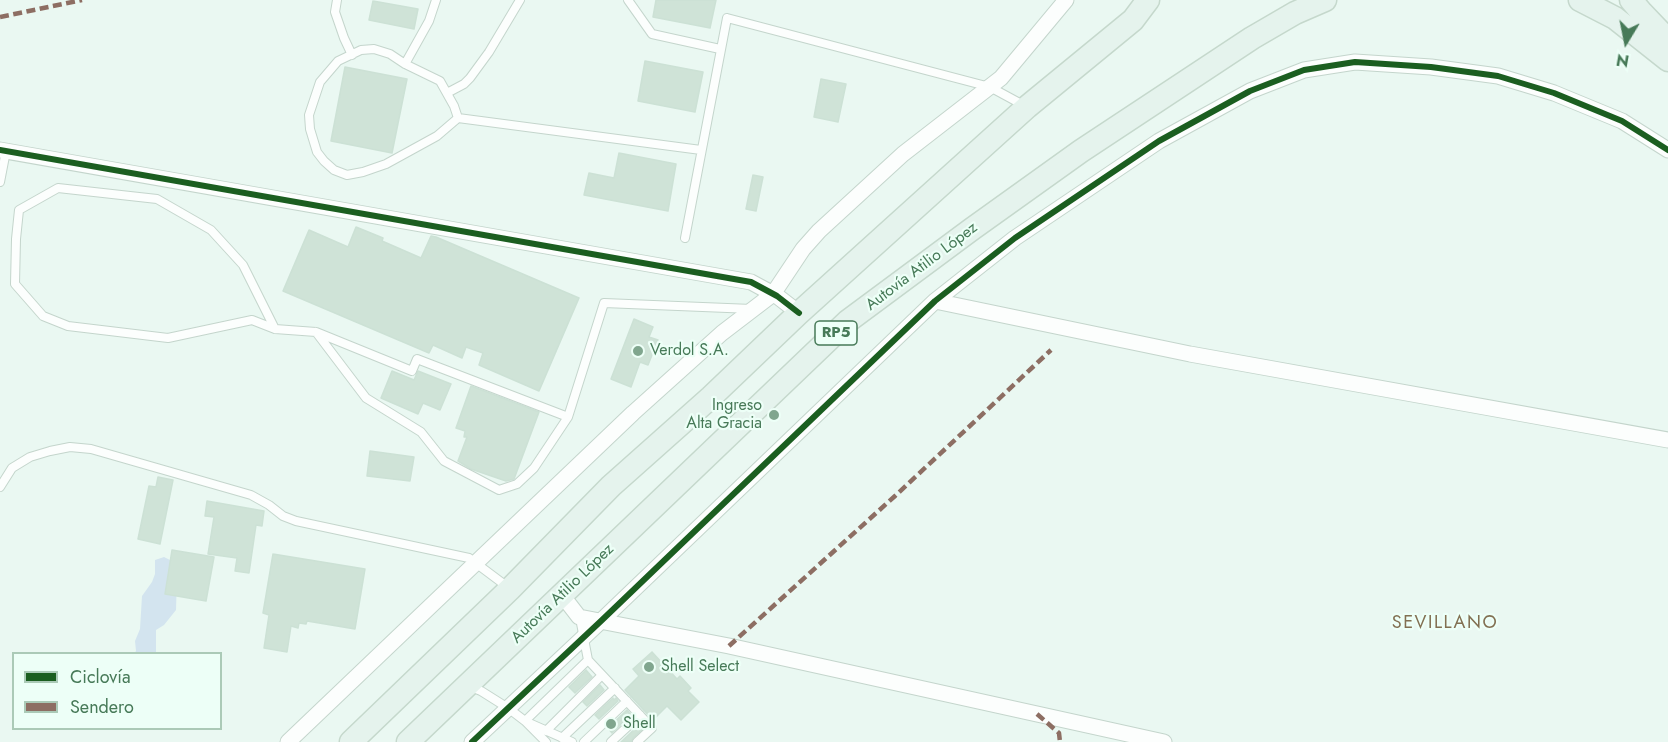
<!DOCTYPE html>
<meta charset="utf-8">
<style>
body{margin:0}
#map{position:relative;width:1668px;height:742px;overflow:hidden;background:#eaf8f2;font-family:Jost,sans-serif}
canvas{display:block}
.legend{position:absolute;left:12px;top:652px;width:210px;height:78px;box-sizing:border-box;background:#edfff7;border:2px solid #abcab7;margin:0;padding:8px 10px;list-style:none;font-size:18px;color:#477a58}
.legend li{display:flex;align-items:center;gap:12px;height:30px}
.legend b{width:30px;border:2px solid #abcab7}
.north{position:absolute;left:1596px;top:12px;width:60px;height:60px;-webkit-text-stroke:4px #edfff7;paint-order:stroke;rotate:190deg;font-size:16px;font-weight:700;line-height:24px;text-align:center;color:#477a58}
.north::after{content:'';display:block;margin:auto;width:21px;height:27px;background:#477a58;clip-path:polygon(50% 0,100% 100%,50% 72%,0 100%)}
</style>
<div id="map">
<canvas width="1668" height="742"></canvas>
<ul class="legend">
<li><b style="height:8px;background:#1b5e20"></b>Ciclovía</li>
<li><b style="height:8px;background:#8d6e63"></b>Sendero</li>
</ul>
<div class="north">N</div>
</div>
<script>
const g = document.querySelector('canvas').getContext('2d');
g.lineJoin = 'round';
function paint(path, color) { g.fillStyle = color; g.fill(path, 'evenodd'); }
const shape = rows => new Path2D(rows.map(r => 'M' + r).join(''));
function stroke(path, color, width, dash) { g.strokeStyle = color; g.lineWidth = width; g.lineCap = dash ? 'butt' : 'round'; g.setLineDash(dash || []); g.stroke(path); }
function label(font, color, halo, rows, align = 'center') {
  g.font = font + ' Jost,sans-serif'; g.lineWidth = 4.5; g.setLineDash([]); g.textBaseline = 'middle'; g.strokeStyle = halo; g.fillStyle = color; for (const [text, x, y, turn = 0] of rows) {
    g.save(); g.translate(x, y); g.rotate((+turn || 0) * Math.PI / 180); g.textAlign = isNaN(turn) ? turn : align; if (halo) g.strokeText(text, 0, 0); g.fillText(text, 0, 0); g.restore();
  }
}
const green = shape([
 [164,557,174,562,177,577,176,610,164,625,156,630,156,653,134,654,136,651,135,641,140,629,142,596,152,582,155,574,155,560]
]);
const building = shape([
 [656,0,716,0,710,28,653,17,656,0],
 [373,1,418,9,414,29,369,20,373,1],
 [645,61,703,72,695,112,638,101,645,61],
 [345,67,407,79,392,153,331,141,345,67],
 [821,79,846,84,838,122,814,117,821,79],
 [619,153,676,164,668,211,584,195,589,173,614,178,619,153],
 [753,175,763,177,756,211,746,209,753,175],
 [356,227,383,238,382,241,421,258,431,236,436,237,579,298,539,391,479,365,483,353,466,347,462,358,433,345,429,353,283,291,309,230,348,247,356,227],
 [634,319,653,327,649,337,658,340,648,365,640,362,631,387,611,379,634,319],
 [392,371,414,380,418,371,451,384,440,410,423,403,418,414,381,398,392,371],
 [471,386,539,412,514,479,506,481,471,469,458,461,467,437,464,437,465,431,456,428,471,386],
 [370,451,414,457,410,481,367,476,370,451],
 [158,477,173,480,160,544,138,539,149,486,156,487,158,477],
 [207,501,264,511,262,526,256,525,249,573,235,571,237,558,208,554,214,517,205,516,207,501],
 [172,550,214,557,206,601,165,594,172,550],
 [273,554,365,569,355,629,307,621,306,624,299,623,298,628,291,626,287,652,264,648,269,615,263,613,273,554],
 [652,652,677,679,680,676,691,688,688,691,699,702,681,720,667,706,653,720,625,690,639,676,633,669,652,652],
 [586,670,592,677,575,693,569,687,586,670],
 [600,685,604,690,587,706,583,702,600,685],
 [613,698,614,700,616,698,618,701,599,719,595,715,613,698],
 [627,710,631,715,612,733,608,728,627,710],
 [640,724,644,728,633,738,631,742,621,742,640,724]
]);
const service = shape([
 [337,0,335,12,344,38,352,55],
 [628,0,652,34,720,49],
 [405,64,429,21,436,0],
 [447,93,464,84,470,78,489,52,520,0],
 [458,118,454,106,440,81,405,64,390,54,374,49,361,50,338,61,320,82,309,115,310,129,317,152,324,161,334,170,347,175,363,172,386,164,437,136,458,118,701,150],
 [0,182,6,151],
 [685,238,727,18,990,87,1025,106],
 [275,329,243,265,211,230,157,199,58,188,19,210,16,239,15,284,43,316,68,326,168,338,252,320,275,329,316,332,366,398,421,432,444,461,499,490,517,484,534,468,568,417,604,303,752,309],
 [316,332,412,371,417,359,568,417],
 [0,487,12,468,30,457,50,451,70,447,91,449,251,495,269,505,283,516,296,521,469,558,509,588],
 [588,660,652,728,637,742],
 [471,687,481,691,508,708,525,721,546,742],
 [525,721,588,660,580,618],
 [529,723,572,742],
 [546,731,602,675],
 [562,738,615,688],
 [584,742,627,701],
 [611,742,640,715]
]);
const minor = shape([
 [0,150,751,282,777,296,799,313],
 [935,301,1190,354,1668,440],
 [562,595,579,617,729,646,1164,742],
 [288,742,633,413,722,333,773,294,803,249,819,231,903,154,1001,78,1066,0],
 [472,742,601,621,935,301,1015,238,1159,141,1250,91,1304,70,1355,62,1431,67,1498,76,1554,93,1622,121,1668,150]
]);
const primary = shape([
 [1580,0,1615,18,1668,60],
 [1631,0,1642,13,1668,40],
 [351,742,510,589,611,486,711,397,799,313,1027,107,1133,20,1148,0],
 [408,742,848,321,972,229,1081,151,1252,38,1295,13,1325,0]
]);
const quiet = shape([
 [0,17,82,0],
 [729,646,895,496,1051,350],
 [1037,714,1059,733,1060,742]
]);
const cycleway = shape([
 [0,150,751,282,777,296,799,313],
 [472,742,601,621,935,301,1015,238,1159,141,1250,91,1304,70,1355,62,1431,67,1498,76,1554,93,1622,121,1668,150]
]);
const markers = [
 [638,351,6,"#80a68e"],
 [774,415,6,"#80a68e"],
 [649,667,6,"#80a68e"],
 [611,724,6,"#80a68e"]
];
const shields = [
 [836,333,42]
];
const shieldNames = [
 ["RP5",836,333]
];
const streetNames = [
 ["Autovía Atilio López",922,267,-37],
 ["Autovía Atilio López",563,594,-44]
];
const poiNames = [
 ["Verdol S.A.",650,351],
 ["Ingreso",762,406,"right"],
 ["Alta Gracia",762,424,"right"],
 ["Shell Select",661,667],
 ["Shell",623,724]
];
const neighbourhoodNames = [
 ["SEVILLANO",1445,624]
];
paint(green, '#d3e4ef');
paint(building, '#cfe3d7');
stroke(building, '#cce1d5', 1.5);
stroke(service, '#c4d5cc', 10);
stroke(minor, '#c4d5cc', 17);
stroke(primary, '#c5d8cc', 25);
stroke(service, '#fcfefd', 8);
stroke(minor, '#fcfefd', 15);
stroke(primary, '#e5f3ed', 22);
stroke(quiet, '#8d6e63', 4.5, [9, 4.5]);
stroke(cycleway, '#1b5e20', 6);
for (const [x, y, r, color] of markers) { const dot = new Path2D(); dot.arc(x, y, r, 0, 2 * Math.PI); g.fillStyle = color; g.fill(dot); stroke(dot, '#edfff7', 2); }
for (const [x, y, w] of shields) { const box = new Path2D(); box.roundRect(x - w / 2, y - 12, w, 24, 4.5); g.fillStyle = '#edfff7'; g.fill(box); stroke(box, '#477a58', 1.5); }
label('bold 15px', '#477a58', null, shieldNames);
label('16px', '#477a58', '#edfff7', streetNames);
label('16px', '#477a58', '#edfff7', poiNames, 'left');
g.letterSpacing = '1.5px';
label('18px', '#827052', '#edfff7', neighbourhoodNames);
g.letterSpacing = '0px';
</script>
